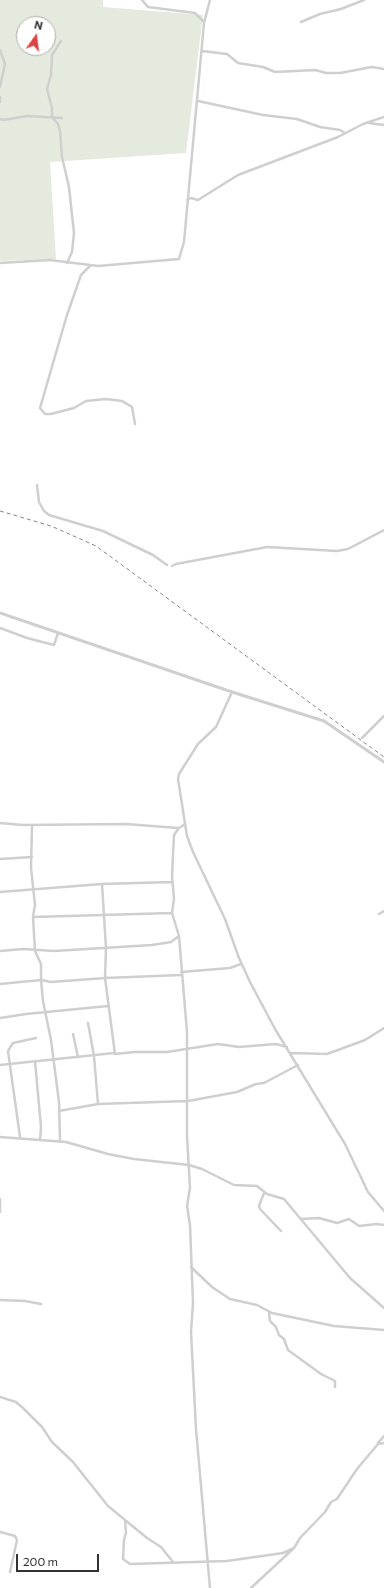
<!DOCTYPE html>
<style>
body{margin:0}
#map{position:relative;width:384px;height:1588px;overflow:hidden;background:#fff;font-family:Commissioner,sans-serif}
canvas{display:block}
.north{position:absolute;left:16px;top:16px;width:40px;height:40px;box-sizing:border-box;background:#fff;border:1px solid #adadad;border-radius:50%;rotate:14deg;font-size:11px;font-weight:700;line-height:16px;text-align:center;color:#323232}
.north::after{content:'';display:block;margin:auto;width:14px;height:18px;background:#dc4341;clip-path:polygon(50% 0,100% 100%,50% 72%,0 100%)}
.scale{position:absolute;left:16px;top:1554px;width:83px;height:18px;box-sizing:border-box;border:2px solid #323232;border-top:0;padding-left:5px;font-size:12px;line-height:14px;white-space:nowrap;color:#323232;-webkit-text-stroke:3px #fff;paint-order:stroke}
</style>
<div id="map">
<canvas width="384" height="1588"></canvas>
<div class="north">N</div>
<div class="scale">200 m</div>
</div>
<script>
const g = document.querySelector('canvas').getContext('2d');
g.lineJoin = 'round';
function paint(path, color) { g.fillStyle = color; g.fill(path, 'evenodd'); }
const shape = rows => new Path2D(rows.map(r => 'M' + r).join(''));
function stroke(path, color, width, dash) { g.strokeStyle = color; g.lineWidth = width; g.lineCap = dash ? 'butt' : 'round'; g.setLineDash(dash || []); g.stroke(path); }
const green = shape([
 [0,0,103,0,103,7,203,15,186,153,50,162,56,259,0,261],
 [24,24,48,24,48,48,24,48]
]);
const minor = shape([
 [142,0,148,7,195,13,204,22],
 [301,22,320,14,341,9,364,0],
 [61,41,52,55,51,75,47,89,52,108,52,117,58,124,60,131,62,157,69,187,74,233,72,252,67,263],
 [0,50,5,64,0,87],
 [202,51,227,54,238,63,263,67,275,72,315,70,326,73,340,73,372,67,384,69],
 [0,97,0,102],
 [198,101,263,115,297,119,320,127,340,130,345,133],
 [0,119,3,120,27,116,62,118],
 [369,123,384,125],
 [187,200,191,198,198,200,238,175,338,137,363,124,384,117],
 [0,263,50,260,98,266,179,259,184,242,204,23,210,0],
 [90,266,81,275,67,315,40,408,45,414,51,414,74,408,86,401,106,399,122,401,132,407,135,424],
 [37,485,39,502,44,511,49,515,103,531,153,555,167,565],
 [172,566,176,564,267,547,337,551,348,549,384,530],
 [0,628,27,638,54,645,58,633],
 [232,692,216,727,198,744,179,774,178,779,187,836,193,852,225,919,239,958,250,982,275,1029,345,1144,368,1192,384,1211],
 [362,738,384,716],
 [0,823,23,825,126,824,178,828],
 [185,824,179,828,174,835,172,876,174,899,172,913,179,936,187,1032,187,1136,190,1188,187,1206,190,1225,193,1303,191,1332,196,1429,210,1588],
 [32,825,31,868,35,905,33,917,35,951,41,964,41,980,51,982,105,978,181,975],
 [0,859,32,857],
 [102,884,106,948,105,978,115,1054,135,1052,167,1052,218,1044,239,1047,276,1044,287,1047],
 [0,892,102,884,172,882],
 [379,914,384,911],
 [33,917,172,913],
 [0,951,23,949,54,951,152,945,171,942,179,936],
 [181,972,230,968,241,964],
 [0,984,41,980,43,1001,51,1040,59,1102,60,1141],
 [0,1018,26,1014,108,1006],
 [88,1023,94,1056,98,1104],
 [73,1034,78,1057],
 [291,1053,327,1054,365,1040,384,1028],
 [35,1061,41,1127,40,1140],
 [0,1065,114,1053],
 [59,1111,98,1104,188,1101,237,1092,256,1084,264,1083,298,1065],
 [0,1137,66,1142,108,1154,134,1159,189,1165,202,1169,234,1185,257,1186,267,1194,284,1199,350,1278,384,1308],
 [20,1137,8,1051,13,1043,36,1038],
 [264,1193,259,1206,260,1209,281,1231],
 [0,1199,0,1212],
 [301,1219,319,1218,337,1223,349,1219,359,1226,377,1224,384,1225],
 [191,1267,212,1287,230,1299,257,1305,272,1313,334,1326,384,1330],
 [0,1300,25,1301,41,1304],
 [269,1312,270,1321,276,1327,279,1335,284,1339,288,1350,321,1374,335,1381,335,1387],
 [0,1397,16,1402,23,1408,42,1427,52,1442,73,1462,108,1506,147,1538,161,1547,173,1562],
 [378,1443,384,1436],
 [125,1520,126,1533,124,1540,123,1559,130,1564,227,1561,283,1553,294,1548],
 [0,1532,15,1536,17,1540,10,1572],
 [251,1588,294,1548,300,1538,325,1512,331,1502,337,1499,357,1469,378,1444,384,1443]
]);
const tertiary = shape([
 [0,613,232,692,324,721,384,762]
]);
const rail = shape([
 [0,511,51,526,96,546,384,757]
]);
paint(green, '#e4eade');
stroke(minor, '#cfcfcf', 2.5);
stroke(tertiary, '#cfcfcf', 3);
stroke(rail, '#878787', 1, [4, 3]);
</script>
